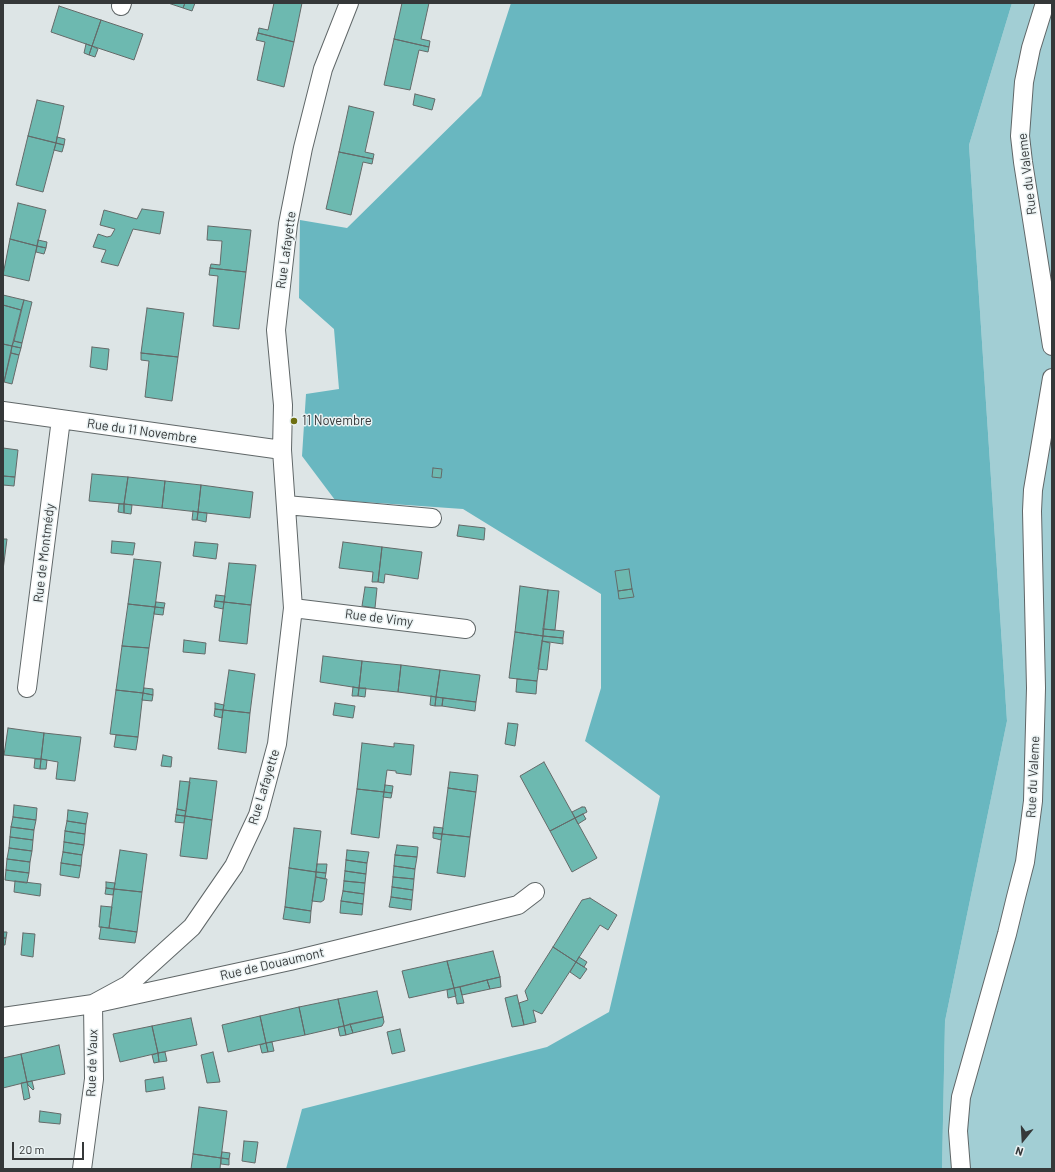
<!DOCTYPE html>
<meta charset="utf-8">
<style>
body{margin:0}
#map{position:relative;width:1055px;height:1172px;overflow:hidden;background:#dde5e6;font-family:Barlow,sans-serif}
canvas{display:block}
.frame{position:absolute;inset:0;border:4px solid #353839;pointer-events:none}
.north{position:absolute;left:1003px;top:1120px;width:40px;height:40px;-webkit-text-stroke:3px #eaf2f3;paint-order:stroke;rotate:198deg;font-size:11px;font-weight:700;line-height:16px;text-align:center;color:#353839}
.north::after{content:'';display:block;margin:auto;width:14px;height:18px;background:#353839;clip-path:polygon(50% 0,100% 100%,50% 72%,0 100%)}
.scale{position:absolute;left:12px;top:1142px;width:72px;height:18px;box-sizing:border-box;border:2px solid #353839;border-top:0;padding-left:5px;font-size:12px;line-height:14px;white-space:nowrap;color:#353839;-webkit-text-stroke:3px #eaf2f3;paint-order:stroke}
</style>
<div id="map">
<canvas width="1055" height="1172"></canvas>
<div class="frame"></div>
<div class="north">N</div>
<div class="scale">20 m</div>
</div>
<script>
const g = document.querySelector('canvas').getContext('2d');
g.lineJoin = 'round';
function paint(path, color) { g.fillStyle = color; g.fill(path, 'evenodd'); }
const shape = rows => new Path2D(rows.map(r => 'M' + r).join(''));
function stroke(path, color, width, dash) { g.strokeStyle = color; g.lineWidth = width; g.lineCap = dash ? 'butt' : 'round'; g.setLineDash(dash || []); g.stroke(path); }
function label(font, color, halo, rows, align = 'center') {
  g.font = font + ' Barlow,sans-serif'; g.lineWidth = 3; g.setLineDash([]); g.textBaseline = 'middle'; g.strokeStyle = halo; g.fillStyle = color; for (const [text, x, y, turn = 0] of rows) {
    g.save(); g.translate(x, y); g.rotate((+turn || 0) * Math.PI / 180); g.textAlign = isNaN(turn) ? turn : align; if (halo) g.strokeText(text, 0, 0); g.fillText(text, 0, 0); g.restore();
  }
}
const green = shape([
 [1012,3,1052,3,1052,1169,942,1169,945,1021,1007,721,969,145]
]);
const forest = shape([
 [511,3,1012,3,969,145,1007,721,945,1021,942,1169,286,1169,302,1109,547,1047,609,1012,660,796,585,741,601,688,601,594,463,509,335,500,302,456,306,394,339,389,334,329,299,298,300,220,347,228,481,96]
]);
const building = shape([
 [168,3,185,3,183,8,168,3],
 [185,3,195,3,192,11,183,8,185,3],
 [274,3,302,3,294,42,258,33,259,28,268,30,274,3],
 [402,3,429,3,421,39,430,41,429,47,394,39,402,3],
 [59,6,101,20,92,46,51,32,59,6],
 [101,20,143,34,134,60,92,46,101,20],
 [258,33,294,42,284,87,257,80,265,42,256,40,258,33],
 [394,39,429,47,428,52,419,50,410,90,384,85,394,39],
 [86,44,92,46,89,55,84,53,86,44],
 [92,46,98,49,95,57,89,55,92,46],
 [415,94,435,99,432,110,413,105,415,94],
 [37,100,64,106,56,143,28,136,37,100],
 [349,106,374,112,365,152,374,154,373,159,339,152,349,106],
 [28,136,56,143,43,192,16,185,28,136],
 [57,137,65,139,64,145,56,143,57,137],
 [56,143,64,145,62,152,54,150,56,143],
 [339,152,373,159,372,164,363,162,351,215,326,209,339,152],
 [18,203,46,210,37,246,10,239,18,203],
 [142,209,164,212,160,234,133,229,118,266,101,262,106,250,93,247,98,234,107,237,111,236,115,229,100,225,104,210,137,219,142,209],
 [208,226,251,230,246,272,210,268,211,264,220,265,222,241,207,240,208,226],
 [10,239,37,246,29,281,3,275,10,239],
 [38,240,47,242,46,248,37,246,38,240],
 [37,246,46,248,44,254,36,252,37,246],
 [210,268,246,272,239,329,213,326,218,276,209,275,210,268],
 [3,295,24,300,21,310,3,305,3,295],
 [24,300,32,302,22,343,14,341,24,300],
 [3,305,21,310,12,346,3,344,3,305],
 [147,308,184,313,178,357,141,353,147,308],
 [14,341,22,343,21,348,12,346,14,341],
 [3,344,12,346,4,382,3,382,3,344],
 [12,346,21,348,19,355,11,353,12,346],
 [92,347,109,349,107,370,90,367,92,347],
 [11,353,19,355,12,384,4,382,11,353],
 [141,353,178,357,172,401,145,397,149,361,141,360,141,353],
 [3,448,18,450,15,477,3,476,3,448],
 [433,468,442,469,441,478,432,477,433,468],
 [92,474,128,477,124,504,89,501,92,474],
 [3,476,15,477,14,486,3,485,3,476],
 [128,477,165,481,162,508,124,504,128,477],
 [165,481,201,485,198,512,162,508,165,481],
 [201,485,253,492,250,518,198,512,201,485],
 [119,504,124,504,124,513,118,512,119,504],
 [124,504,132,505,131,514,124,513,124,504],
 [193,511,198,512,197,520,192,520,193,511],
 [198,512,207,513,206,522,197,520,198,512],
 [459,525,485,528,484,540,457,536,459,525],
 [3,539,7,539,3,570,3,539],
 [112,541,135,543,133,555,111,553,112,541],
 [195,542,218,544,216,559,193,556,195,542],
 [343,542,382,547,378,582,372,582,373,572,339,568,343,542],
 [382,547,422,552,418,579,385,574,384,583,378,582,382,547],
 [134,559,161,562,155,607,128,604,134,559],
 [229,563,256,565,251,605,224,602,229,563],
 [629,569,632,589,618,591,615,571,629,569],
 [520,586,548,590,543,636,515,632,520,586],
 [365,587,377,588,375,608,362,606,365,587],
 [632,589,634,597,619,599,618,591,632,589],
 [548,590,559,591,555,630,543,629,548,590],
 [216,595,225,596,224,602,215,601,216,595],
 [215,601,224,602,223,609,214,607,215,601],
 [156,602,165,603,164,608,155,607,156,602],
 [224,602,251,605,247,644,219,641,224,602],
 [128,604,155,607,149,648,122,646,128,604],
 [155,607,164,608,163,615,154,614,155,607],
 [543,629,564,631,563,638,543,636,543,629],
 [515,632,543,636,537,681,509,678,515,632],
 [543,636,563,638,563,644,542,641,543,636],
 [184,640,206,643,205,654,183,652,184,640],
 [542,641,550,643,547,670,538,669,542,641],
 [122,646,149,648,143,693,116,690,122,646],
 [323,656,362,661,359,688,320,682,323,656],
 [362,661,401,665,398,692,359,688,362,661],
 [401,665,440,670,436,697,398,692,401,665],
 [229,670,255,674,250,713,223,710,229,670],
 [440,670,480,675,476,702,436,697,440,670],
 [517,679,537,681,536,694,516,692,517,679],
 [353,687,359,688,358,696,352,696,353,687],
 [144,688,153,689,153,695,143,693,144,688],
 [359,688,366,688,365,697,358,696,359,688],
 [116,690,143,693,138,737,110,734,116,690],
 [143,693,153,695,152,701,142,700,143,693],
 [431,696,436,697,435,706,430,705,431,696],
 [436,697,443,698,442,706,435,706,436,697],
 [443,698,476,702,475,711,442,706,443,698],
 [215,703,224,705,223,710,215,709,215,703],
 [335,703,355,706,353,718,333,715,335,703],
 [215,709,223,710,222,718,214,716,215,709],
 [223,710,250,713,246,753,218,749,223,710],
 [508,723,518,724,515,746,505,744,508,723],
 [8,728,44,733,41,759,4,755,8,728],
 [44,733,81,737,75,781,56,779,58,762,41,759,44,733],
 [116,735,138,737,136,750,114,747,116,735],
 [362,743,394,747,394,743,414,745,411,775,396,773,396,771,387,770,384,792,357,789,362,743],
 [163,755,172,757,171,767,161,766,163,755],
 [35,759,41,759,40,769,34,768,35,759],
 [41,759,47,760,46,769,40,769,41,759],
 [544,762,575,818,550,831,520,776,544,762],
 [450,772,478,775,476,792,448,788,450,772],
 [190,778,217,781,212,820,185,816,190,778],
 [180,781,190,782,186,811,177,809,180,781],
 [385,785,393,786,392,793,384,792,385,785],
 [448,788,476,792,470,837,442,834,448,788],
 [357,789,384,792,379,838,351,834,357,789],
 [384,792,392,793,391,798,383,797,384,792],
 [14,805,37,808,36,820,13,817,14,805],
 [582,807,585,807,587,812,575,818,572,812,582,807],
 [177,809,186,811,185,816,176,815,177,809],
 [68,810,88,813,86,824,67,821,68,810],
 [583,814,586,819,578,824,575,818,583,814],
 [176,815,185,816,184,823,175,822,176,815],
 [185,816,212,820,207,859,180,856,185,816],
 [13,817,36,820,34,830,11,827,13,817],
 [575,818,597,858,572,872,550,831,575,818],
 [67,821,86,824,85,834,65,831,67,821],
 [11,827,34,830,33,840,10,837,11,827],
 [434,827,443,828,442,834,433,833,434,827],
 [294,828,321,831,316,872,289,868,294,828],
 [65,831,85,834,84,845,64,842,65,831],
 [433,833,442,834,441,840,433,838,433,833],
 [442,834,470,837,465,877,437,873,442,834],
 [10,837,33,840,32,851,9,848,10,837],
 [64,842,84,845,82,855,63,852,64,842],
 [397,845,418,847,417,857,395,855,397,845],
 [9,848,32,851,30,862,7,859,9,848],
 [120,850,147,854,142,892,114,889,120,850],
 [347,850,369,852,367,863,346,860,347,850],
 [63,852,82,855,81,866,61,863,63,852],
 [395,855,417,857,415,869,394,866,395,855],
 [7,859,30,862,29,873,6,870,7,859],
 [346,860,367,863,366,874,345,871,346,860],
 [61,863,81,866,79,878,60,875,61,863],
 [317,864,327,864,326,873,316,872,317,864],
 [394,866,415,869,414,879,393,877,394,866],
 [289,868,316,872,311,911,285,907,289,868],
 [6,870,29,873,27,883,5,880,6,870],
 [345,871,366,874,365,883,344,881,345,871],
 [316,872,326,873,325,879,316,877,316,872],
 [316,877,327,879,324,900,321,902,312,901,316,877],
 [393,877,414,879,413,890,392,887,393,877],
 [15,881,41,884,40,896,14,892,15,881],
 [344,881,365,883,364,894,343,891,344,881],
 [106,882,115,883,114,889,106,888,106,882],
 [392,887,413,890,412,900,391,897,392,887],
 [106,888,114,889,113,895,105,894,106,888],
 [114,889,142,892,137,932,109,928,114,889],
 [343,891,364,894,363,904,341,901,343,891],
 [391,897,412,900,411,910,389,907,391,897],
 [590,898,617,915,608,930,600,925,576,962,553,947,582,900,590,898],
 [341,901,363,904,362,915,340,913,341,901],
 [101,906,112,907,109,928,99,927,101,906],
 [285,907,311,911,310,923,283,919,285,907],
 [101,927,137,932,135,943,99,939,101,927],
 [3,932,7,932,6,938,3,938,3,932],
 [23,933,35,934,33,957,21,955,23,933],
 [3,938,6,938,5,945,3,945,3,938],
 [553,947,576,962,542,1014,533,1010,536,1022,524,1025,519,1003,528,1000,525,991,553,947],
 [493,951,500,977,454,988,447,961,493,951],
 [579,957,587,962,584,967,576,962,579,957],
 [447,961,454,988,409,998,402,971,447,961],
 [576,962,587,969,580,979,570,972,576,962],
 [500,977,501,987,490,989,487,980,500,977],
 [487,980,490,989,462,995,460,987,487,980],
 [460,987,464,1003,457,1004,454,988,460,987],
 [454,988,456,996,448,998,447,990,454,988],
 [377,991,383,1017,344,1026,338,999,377,991],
 [517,995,524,1025,512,1027,505,998,517,995],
 [338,999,344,1026,305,1035,299,1007,338,999],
 [299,1007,305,1035,266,1043,260,1016,299,1007],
 [260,1016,266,1043,228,1052,222,1025,260,1016],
 [383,1017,384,1022,382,1026,353,1033,350,1024,383,1017],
 [191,1018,197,1045,158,1053,152,1026,191,1018],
 [350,1024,353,1033,346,1035,344,1026,350,1024],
 [152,1026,158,1053,120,1062,113,1034,152,1026],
 [344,1026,346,1035,340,1036,338,1027,344,1026],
 [400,1029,405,1051,392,1054,387,1032,400,1029],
 [272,1042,274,1051,268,1052,266,1043,272,1042],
 [266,1043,268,1052,262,1053,260,1045,266,1043],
 [59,1045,65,1074,27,1082,21,1054,59,1045],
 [165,1052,167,1061,159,1062,158,1053,165,1052],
 [213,1052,220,1082,207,1083,201,1055,213,1052],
 [158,1053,159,1062,154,1063,152,1055,158,1053],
 [21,1054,27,1082,3,1088,3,1058,21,1054],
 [163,1077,165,1089,146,1092,145,1080,163,1077],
 [32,1081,34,1089,33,1090,28,1085,27,1082,32,1081],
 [27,1082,30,1098,24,1100,21,1083,27,1082],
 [199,1107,227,1111,221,1158,193,1154,199,1107],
 [40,1111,61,1114,60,1124,39,1122,40,1111],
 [244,1141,258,1142,255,1163,242,1161,244,1141],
 [222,1152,230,1153,229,1159,221,1158,222,1152],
 [193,1154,221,1158,220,1169,191,1169,193,1154],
 [221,1158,229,1159,229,1165,221,1164,221,1158]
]);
const street = shape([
 [1045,3,1031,48,1024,82,1020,136,1023,162,1052,346],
 [121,6,122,3],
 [3,411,282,450],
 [286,505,432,518],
 [293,608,466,629],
 [27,688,61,419],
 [93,1004,128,985,192,927,234,866,258,815,277,744,293,608,282,450,283,405,276,330,288,224,303,148,323,69,349,3],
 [3,1017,93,1004,290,961,518,905,535,892],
 [82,1169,94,1079,93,1004],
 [961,1169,958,1131,961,1097,1007,934,1016,897,1025,862,1033,801,1036,688,1032,511,1033,490,1052,378]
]);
const markers = [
 [294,421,4,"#6d6e10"]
];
const streetNames = [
 ["Rue du Valeme",1027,174,-97],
 ["Rue Lafayette",286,250,-82],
 ["Rue du 11 Novembre",142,431,8],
 ["Rue de Montmédy",44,553,-83],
 ["Rue de Vimy",379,618,7],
 ["Rue du Valeme",1033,777,-87],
 ["Rue Lafayette",264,787,-73],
 ["Rue de Douaumont",272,964,-13],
 ["Rue de Vaux",92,1063,-88]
];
const poiNames = [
 ["11 Novembre",302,421]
];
paint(green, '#a2ced4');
paint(forest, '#69b7c0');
paint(building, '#6db9b0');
stroke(building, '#646a69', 1);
stroke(street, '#606768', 20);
stroke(street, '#fff', 18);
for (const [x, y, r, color] of markers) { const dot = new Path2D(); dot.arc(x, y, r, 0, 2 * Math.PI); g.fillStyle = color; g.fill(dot); stroke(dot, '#eaf2f3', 1.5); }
label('13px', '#353839', '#eaf2f3', streetNames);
label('13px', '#353839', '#eaf2f3', poiNames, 'left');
</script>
